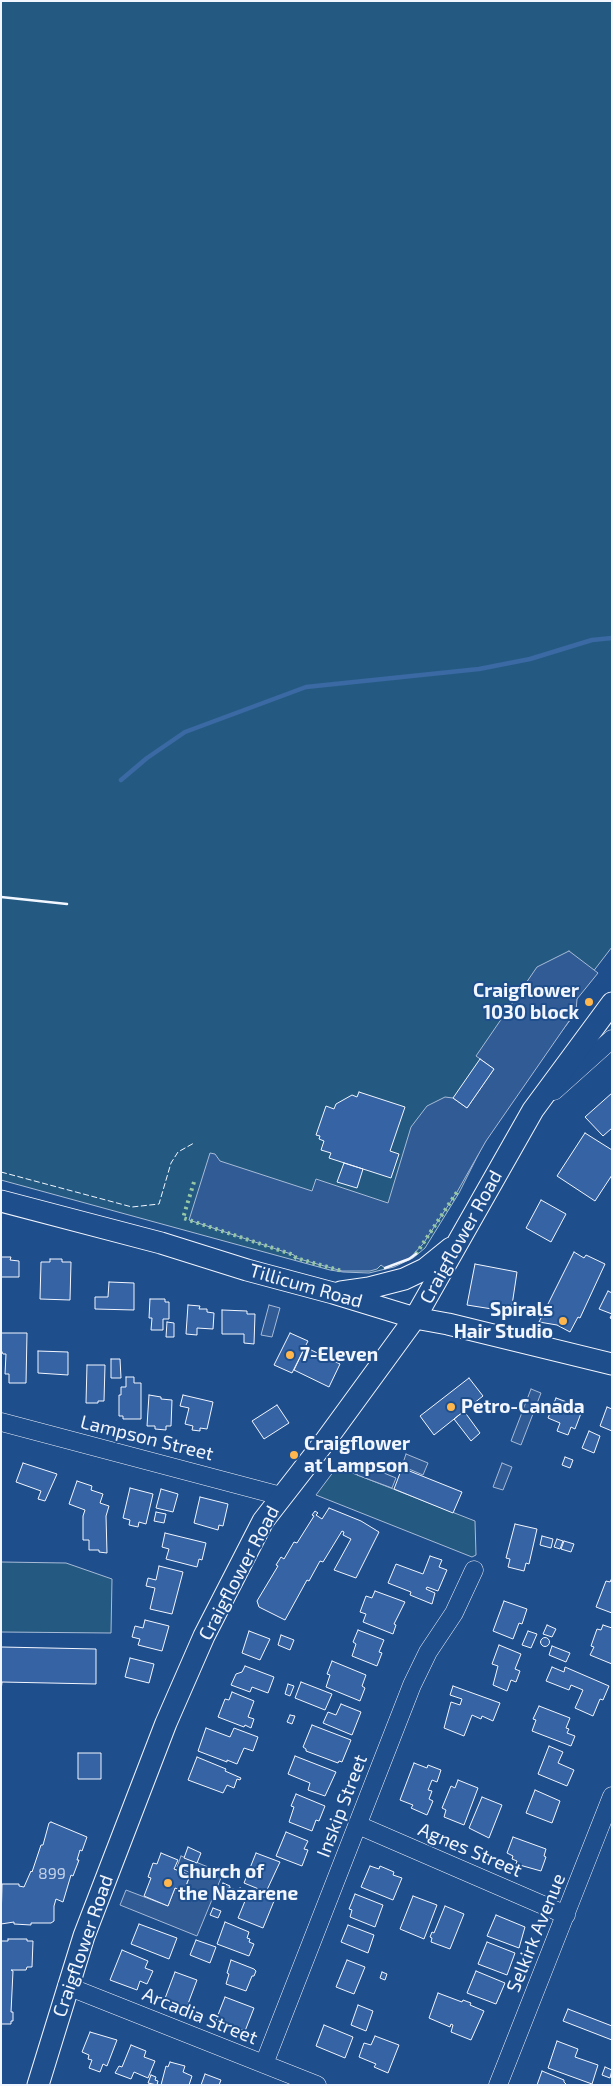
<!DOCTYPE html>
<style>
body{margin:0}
#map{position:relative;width:613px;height:2086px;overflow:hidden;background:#1f4e8c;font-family:"Exo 2",sans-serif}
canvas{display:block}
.frame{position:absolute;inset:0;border:2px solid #f2f6ff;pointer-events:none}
</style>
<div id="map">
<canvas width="613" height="2086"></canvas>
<div class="frame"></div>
</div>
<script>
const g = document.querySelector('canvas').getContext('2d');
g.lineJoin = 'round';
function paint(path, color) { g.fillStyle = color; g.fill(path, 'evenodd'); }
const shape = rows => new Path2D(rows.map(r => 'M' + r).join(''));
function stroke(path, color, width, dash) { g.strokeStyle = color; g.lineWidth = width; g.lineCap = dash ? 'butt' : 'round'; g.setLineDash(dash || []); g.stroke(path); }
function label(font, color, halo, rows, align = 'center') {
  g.font = font + ' "Exo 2",sans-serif'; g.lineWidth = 4; g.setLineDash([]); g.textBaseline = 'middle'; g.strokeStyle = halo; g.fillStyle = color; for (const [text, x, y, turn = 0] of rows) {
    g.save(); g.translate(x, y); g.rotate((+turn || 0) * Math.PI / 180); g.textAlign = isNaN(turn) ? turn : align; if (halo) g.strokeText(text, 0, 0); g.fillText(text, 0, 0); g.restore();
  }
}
const green = shape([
 [1,1,612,1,612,947,569,1003,578,1010,500,1111,459,1193,425,1248,413,1258,394,1267,369,1273,343,1272,330,1270,1,1180,1,1],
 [337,1467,475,1521,476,1555,472,1557,316,1495,337,1467],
 [1,1562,66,1563,112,1579,111,1633,1,1632,1,1562]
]);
const parking = shape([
 [569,951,598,973,577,999,576,1011,486,1141,457,1192,423,1244,409,1259,385,1268,381,1265,377,1269,370,1271,342,1271,296,1258,294,1255,189,1220,210,1153,215,1154,220,1161,312,1191,316,1179,388,1203,411,1127,427,1106,445,1097,453,1098,467,1108,494,1069,476,1056,537,967,569,951],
 [269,1305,280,1308,272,1337,261,1335,269,1305],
 [531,1389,541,1393,521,1445,511,1441,531,1389],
 [406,1454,428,1463,423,1475,402,1466,406,1454],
 [502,1463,512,1467,503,1490,493,1487,502,1463],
 [362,1464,396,1478,392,1488,357,1475,362,1464],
 [181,1856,223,1873,197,1936,120,1905,126,1890,168,1906,175,1888,184,1891,191,1873,177,1867,181,1856]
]);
const stream = shape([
 [121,780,147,758,185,732,306,687,479,669,530,659,592,640,612,638]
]);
const building = shape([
 [480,1059,494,1069,467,1108,453,1098,480,1059],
 [359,1092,405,1107,390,1151,399,1154,391,1178,329,1158,331,1153,321,1150,324,1141,319,1139,320,1136,316,1135,326,1106,334,1109,336,1104,352,1095,357,1097,359,1092],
 [612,1093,612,1128,603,1136,585,1117,612,1093],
 [585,1133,612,1150,612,1175,595,1201,557,1176,585,1133],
 [344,1163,363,1169,357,1188,337,1182,344,1163],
 [541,1200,566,1214,551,1242,526,1228,541,1200],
 [574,1252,584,1258,586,1255,605,1264,580,1318,578,1317,570,1332,557,1325,539,1322,574,1252],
 [1,1257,11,1257,10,1260,19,1261,19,1277,1,1277,1,1257],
 [50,1259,62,1259,62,1262,71,1262,70,1300,40,1299,41,1262,50,1262,50,1259],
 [475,1264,517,1272,511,1312,467,1305,475,1264],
 [109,1282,134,1283,134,1310,95,1309,95,1297,108,1297,109,1282],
 [608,1291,612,1293,612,1319,610,1318,612,1314,599,1309,608,1291],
 [150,1299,165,1299,165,1302,169,1302,169,1319,163,1319,163,1330,151,1330,152,1318,149,1318,150,1299],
 [188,1305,200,1306,199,1309,207,1309,207,1312,214,1313,213,1329,197,1328,197,1335,186,1334,188,1305],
 [222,1310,247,1311,247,1314,255,1314,254,1344,244,1343,244,1334,222,1334,222,1310],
 [167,1322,174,1323,174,1337,166,1337,167,1322],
 [1,1333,27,1333,26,1383,9,1383,9,1374,5,1374,6,1354,3,1354,1,1350,1,1333],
 [290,1333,308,1341,292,1373,274,1365,290,1333],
 [305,1347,340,1364,329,1387,294,1370,305,1347],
 [38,1351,68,1352,68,1375,38,1373,38,1351],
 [111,1359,120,1359,121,1378,111,1378,111,1359],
 [87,1365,105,1365,104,1401,98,1401,98,1403,86,1403,87,1365],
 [126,1377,134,1377,134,1383,141,1383,141,1419,123,1419,123,1416,119,1416,119,1395,121,1395,121,1387,126,1387,126,1377],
 [469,1378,483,1396,434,1435,420,1416,469,1378],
 [149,1395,161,1397,161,1399,172,1400,171,1426,166,1426,166,1430,155,1429,155,1426,147,1426,149,1395],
 [183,1395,213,1402,207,1429,200,1428,200,1431,192,1430,193,1426,185,1424,189,1408,180,1406,183,1395],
 [556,1398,583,1408,575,1429,571,1427,568,1435,557,1431,560,1423,548,1418,556,1398],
 [277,1405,289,1423,264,1439,252,1421,277,1405],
 [607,1407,612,1409,612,1431,600,1426,607,1407],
 [464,1411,480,1433,471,1441,454,1419,464,1411],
 [589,1431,600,1436,594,1453,582,1448,589,1431],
 [565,1457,573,1460,570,1468,562,1465,565,1457],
 [23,1463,57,1474,45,1501,38,1499,41,1491,16,1482,23,1463],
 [402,1468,462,1492,453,1513,394,1489,402,1468],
 [77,1481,92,1486,91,1490,103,1494,100,1503,109,1506,106,1516,107,1553,99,1552,99,1550,89,1550,89,1540,83,1540,83,1516,85,1510,69,1504,77,1481],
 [130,1488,153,1494,146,1524,139,1522,138,1527,129,1525,130,1520,123,1518,130,1488],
 [161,1489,178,1494,173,1512,156,1508,161,1489],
 [200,1497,228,1504,223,1526,219,1525,218,1530,194,1523,200,1497],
 [329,1508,361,1521,379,1532,356,1578,334,1570,351,1539,343,1535,344,1532,342,1531,323,1562,320,1561,309,1581,307,1580,285,1620,259,1607,257,1601,278,1566,276,1565,281,1557,284,1559,294,1542,297,1543,314,1516,312,1515,315,1511,318,1513,316,1515,322,1519,329,1508],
 [156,1512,166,1514,164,1523,154,1521,156,1512],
 [515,1524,537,1529,529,1564,526,1563,524,1571,508,1567,510,1559,506,1558,515,1524],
 [165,1533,206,1543,202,1560,199,1559,197,1567,166,1559,169,1549,162,1547,165,1533],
 [542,1536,553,1539,551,1548,540,1545,542,1536],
 [557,1539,563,1541,560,1549,554,1547,557,1539],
 [564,1541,574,1544,571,1552,561,1549,564,1541],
 [430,1556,442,1560,439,1567,447,1570,438,1591,427,1587,426,1589,435,1593,432,1604,410,1595,411,1592,388,1583,396,1564,423,1574,430,1556],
 [159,1566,183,1572,172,1614,150,1609,155,1588,146,1586,148,1578,156,1580,159,1566],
 [612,1578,612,1613,596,1607,606,1581,610,1582,612,1578],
 [375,1591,405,1602,394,1624,396,1625,393,1634,363,1622,366,1614,360,1612,366,1596,372,1598,375,1591],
 [504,1601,527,1609,522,1624,519,1623,513,1639,493,1631,504,1601],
 [145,1620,169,1626,162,1651,138,1645,140,1639,132,1637,135,1626,143,1628,145,1620],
 [547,1625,556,1629,552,1637,543,1634,547,1625],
 [603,1625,612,1628,612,1664,590,1655,594,1647,591,1646,597,1629,601,1630,603,1625],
 [358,1630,384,1640,379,1652,382,1653,377,1666,352,1656,356,1644,353,1642,358,1630],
 [249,1631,270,1639,260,1660,242,1653,249,1631],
 [528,1631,537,1634,531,1648,522,1645,528,1631],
 [281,1635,294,1640,290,1650,278,1645,281,1635],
 '540.5 1642a4.5 4.5 0 1 1 9 0a4.5 4.5 0 1 1-9 0Z',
 [499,1645,521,1654,515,1669,520,1671,516,1682,511,1680,507,1691,493,1685,498,1666,492,1664,499,1645],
 [552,1646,570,1653,566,1662,549,1655,552,1646],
 [1,1647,96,1649,96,1684,2,1682,1,1691,1,1647],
 [130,1658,154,1664,149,1683,125,1677,130,1658],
 [332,1661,366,1675,362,1686,365,1688,360,1701,326,1687,330,1675,327,1674,332,1661],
 [245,1666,274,1677,268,1693,252,1687,250,1692,231,1685,236,1674,242,1672,245,1666],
 [552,1667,564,1672,565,1667,609,1686,603,1700,600,1699,593,1716,575,1708,583,1690,571,1685,569,1690,546,1681,552,1667],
 [301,1682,332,1694,325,1710,295,1698,301,1682],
 [288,1684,294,1686,290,1696,285,1694,288,1684],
 [453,1686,500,1703,493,1721,482,1716,481,1719,472,1715,464,1736,444,1728,451,1702,460,1705,462,1699,450,1695,453,1686],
 [232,1692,254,1701,248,1717,254,1719,251,1728,245,1725,244,1727,218,1717,225,1699,229,1700,232,1692],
 [341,1704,361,1712,352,1735,323,1723,328,1712,336,1715,341,1704],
 [539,1706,570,1718,566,1728,569,1729,567,1733,575,1736,571,1746,532,1731,536,1720,533,1719,539,1706],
 [290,1715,295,1716,292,1724,287,1722,290,1715],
 [312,1725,351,1740,342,1762,339,1761,338,1763,306,1751,306,1749,303,1747,312,1725],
 [206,1728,230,1737,234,1728,258,1737,253,1751,244,1748,237,1764,227,1760,227,1762,198,1751,206,1728],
 [549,1746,563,1752,558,1763,574,1770,567,1786,538,1774,549,1746],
 [78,1753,101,1753,101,1779,78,1779,78,1753],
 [295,1756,336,1772,325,1796,308,1790,310,1783,288,1774,295,1756],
 [197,1757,226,1769,225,1771,241,1778,240,1780,237,1779,234,1788,227,1785,223,1793,188,1780,197,1757],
 [414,1763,427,1768,428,1765,441,1770,437,1782,432,1780,428,1790,432,1791,429,1799,433,1801,427,1815,411,1808,413,1805,400,1800,414,1763],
 [458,1780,478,1788,464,1825,444,1817,446,1810,442,1808,451,1786,455,1788,458,1780],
 [535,1790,560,1801,552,1823,526,1813,535,1790],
 [296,1794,325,1806,319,1821,316,1820,312,1831,289,1822,294,1807,291,1806,296,1794],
 [482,1797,502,1805,489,1838,469,1828,482,1797],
 [51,1822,87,1837,82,1851,80,1850,77,1860,79,1860,73,1876,71,1875,63,1902,56,1899,54,1906,54,1921,51,1923,31,1923,31,1925,14,1924,14,1922,1,1924,2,1884,19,1884,19,1886,24,1887,31,1871,32,1872,41,1845,43,1845,49,1823,51,1822],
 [286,1832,308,1841,304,1849,308,1850,302,1866,276,1856,286,1832],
 [513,1837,546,1849,544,1856,546,1857,541,1871,516,1864,517,1861,512,1859,513,1856,507,1853,513,1837],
 [188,1847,201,1853,197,1863,184,1858,188,1847],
 [161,1853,178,1860,174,1869,190,1875,184,1891,175,1888,168,1906,144,1896,151,1878,148,1877,153,1863,157,1864,161,1853],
 [256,1853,280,1862,266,1892,244,1883,256,1853],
 [370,1866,379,1869,380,1866,394,1872,393,1875,402,1878,393,1900,361,1887,370,1866],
 [223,1883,230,1886,226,1894,220,1891,223,1883],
 [230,1888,236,1890,233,1898,227,1895,230,1888],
 [240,1888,274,1901,263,1928,238,1918,245,1901,236,1897,240,1888],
 [355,1894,383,1905,375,1927,350,1917,352,1910,349,1909,355,1894],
 [413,1896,437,1905,424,1939,400,1929,413,1896],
 [445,1906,464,1914,450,1949,431,1942,432,1938,430,1937,432,1932,434,1933,445,1906],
 [213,1908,221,1911,218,1918,210,1915,213,1908],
 [496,1915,525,1927,519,1948,487,1936,496,1915],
 [225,1922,249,1932,247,1938,250,1939,249,1942,254,1944,249,1956,217,1944,225,1922],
 [139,1924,177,1938,169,1959,131,1944,139,1924],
 [348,1925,374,1935,368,1953,341,1942,348,1925],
 [8,1939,27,1939,27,1941,33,1941,32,1967,27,1967,26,1970,11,1970,13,1971,11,2012,13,2012,13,2021,11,2021,11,2024,1,2024,1,1941,8,1941,8,1939],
 [196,1940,216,1947,210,1963,190,1955,196,1940],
 [487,1942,515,1953,507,1975,478,1964,487,1942],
 [122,1950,148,1961,145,1968,153,1971,147,1984,140,1981,137,1990,110,1980,122,1950],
 [231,1960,254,1969,256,1971,254,1976,252,1976,246,1991,226,1984,229,1974,227,1973,231,1960],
 [347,1960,365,1967,354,1994,336,1987,347,1960],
 [476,1971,505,1983,496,2004,467,1993,476,1971],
 [175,1972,197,1980,186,2009,164,2001,175,1972],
 [382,1972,387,1974,385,1980,380,1978,382,1972],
 [438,1993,462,2002,463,2000,471,2003,470,2005,484,2011,471,2040,451,2032,453,2025,451,2024,450,2027,429,2018,438,1993],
 [225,1997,254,2008,245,2031,216,2020,225,1997],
 [358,2005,373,2011,366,2031,351,2025,358,2005],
 [568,2009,612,2026,612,2040,563,2021,568,2009],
 [324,2025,353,2037,345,2058,316,2046,324,2025],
 [90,2032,117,2040,107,2066,103,2064,100,2072,89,2068,92,2060,88,2059,89,2055,82,2052,90,2032],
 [375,2036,399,2045,388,2073,374,2067,376,2064,359,2057,364,2043,371,2045,375,2036],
 [557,2041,578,2049,575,2057,598,2065,592,2084,548,2068,557,2041],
 [131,2045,146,2051,144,2057,155,2061,148,2078,134,2072,131,2079,115,2073,119,2066,122,2067,131,2045],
 [170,2062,185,2066,183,2072,192,2076,189,2085,161,2085,166,2066,168,2067,170,2062],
 [605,2067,612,2070,610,2078,602,2075,605,2067],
 [542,2071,564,2080,564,2082,567,2085,537,2085,542,2071],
 [205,2074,221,2080,219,2085,201,2085,205,2074],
 [151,2075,156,2077,155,2080,158,2081,157,2085,148,2083,151,2075]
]);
const minor = shape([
 [554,1091,612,1039],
 [1,1422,281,1496],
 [358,1825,566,1915],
 [67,1986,317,2085],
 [264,2064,412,1685,428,1652,454,1613,474,1570],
 [498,2085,612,1796]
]);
const major = shape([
 [1,1201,161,1243,247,1270,333,1293,415,1318,448,1324,612,1364],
 [341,1292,369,1288,404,1279,425,1269,451,1248],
 [38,2085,84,1936,166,1723,204,1636,263,1521,326,1440,415,1318,533,1110,612,1003]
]);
const hedge = shape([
 [194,1182,183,1218,294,1255,296,1258,342,1271],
 [416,1254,457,1192]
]);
const fence = shape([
 [1,1172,132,1207,159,1204,171,1163,178,1152,194,1143]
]);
const wall = shape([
 [1,897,67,904],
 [385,1268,409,1259,416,1254]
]);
const markers = [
 [589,1002,5,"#ffb74d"],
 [563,1321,5,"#ffb74d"],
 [290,1355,5,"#ffb74d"],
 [451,1407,5,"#ffb74d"],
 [294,1455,5,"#ffb74d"],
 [168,1883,5,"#ffb74d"]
];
const numberNames = [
 ["899",52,1874]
];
const poiNames = [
 ["Craigflower",579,991,"right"],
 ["1030 block",579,1013,"right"],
 ["Spirals",553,1310,"right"],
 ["Hair Studio",553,1332,"right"],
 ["7-Eleven",300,1355],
 ["Petro-Canada",461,1407],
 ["Craigflower",304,1444],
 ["at Lampson",304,1466],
 ["Church of",178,1872],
 ["the Nazarene",178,1894]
];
const streetNames = [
 ["Craigflower Road",461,1237,-61],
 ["Tillicum Road",306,1286,16],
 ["Lampson Street",147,1438,14],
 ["Craigflower Road",239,1573,-62],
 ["Inskip Street",342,1806,-69],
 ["Agnes Street",470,1850,23],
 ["Selkirk Avenue",536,1933,-68],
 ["Craigflower Road",83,1946,-71],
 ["Arcadia Street",200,2016,22]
];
paint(green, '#245a82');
stroke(green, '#a8bbd7', 1);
paint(parking, '#305b95');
stroke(parking, '#a8bbd7', 1);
stroke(stream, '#3b69a3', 4.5);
paint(building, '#3563a3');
stroke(building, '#f2f6ff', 1);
stroke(minor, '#f2f6ff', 19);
stroke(major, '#f2f6ff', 23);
stroke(minor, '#1f4e8c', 18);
stroke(major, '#1f4e8c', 21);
stroke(hedge, '#97c8a6', 4, [2.5, 4]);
stroke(fence, '#f2f6ff', 1, [6, 2.5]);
stroke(wall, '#f2f6ff', 2.5);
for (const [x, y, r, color] of markers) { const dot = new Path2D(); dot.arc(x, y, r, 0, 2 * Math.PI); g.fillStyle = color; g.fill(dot); stroke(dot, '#1f4e8c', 2); }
label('16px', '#c3d1e8', null, numberNames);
label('bold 19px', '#f2f6ff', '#1f4e8c', poiNames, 'left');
label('19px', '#f2f6ff', '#1f4e8c', streetNames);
</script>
